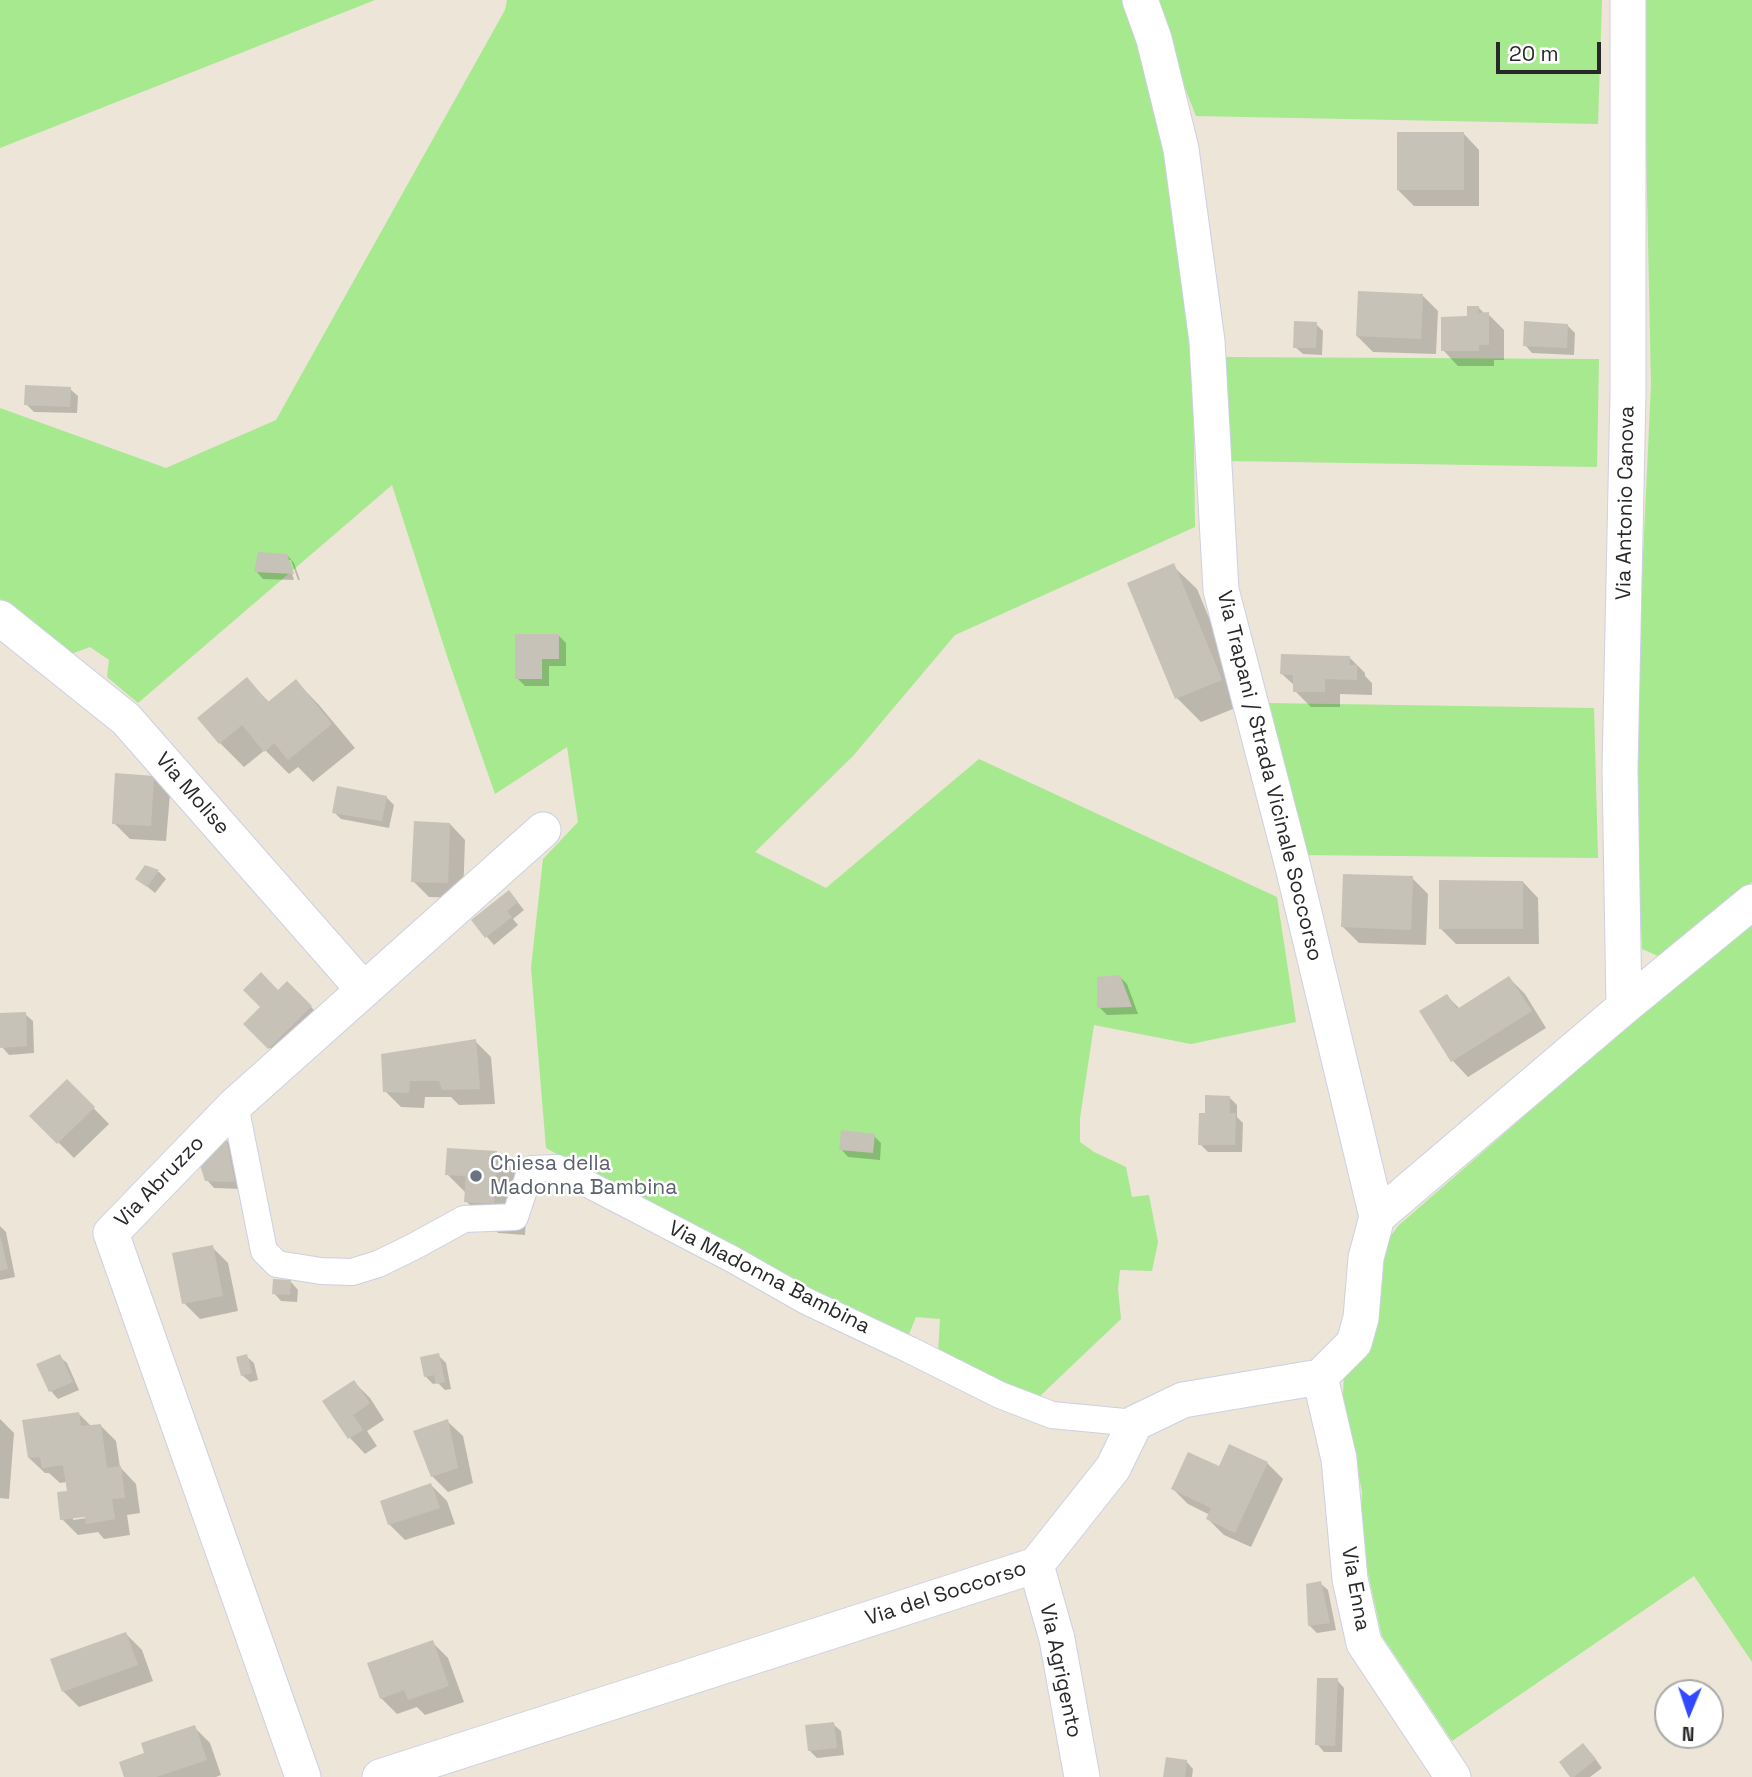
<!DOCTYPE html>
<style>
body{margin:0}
#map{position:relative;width:1752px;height:1777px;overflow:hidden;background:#ece5d8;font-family:"Space Grotesk",sans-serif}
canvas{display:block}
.north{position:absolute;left:1654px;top:1679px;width:70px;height:70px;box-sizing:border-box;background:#fff;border:2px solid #a9a9a9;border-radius:50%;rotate:182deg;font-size:19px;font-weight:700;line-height:28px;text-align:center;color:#282828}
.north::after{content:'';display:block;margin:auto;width:24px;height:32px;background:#324aff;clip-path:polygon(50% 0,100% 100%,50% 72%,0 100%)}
.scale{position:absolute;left:1496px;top:42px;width:105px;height:32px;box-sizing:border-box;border:4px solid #282828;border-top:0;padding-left:9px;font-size:21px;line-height:24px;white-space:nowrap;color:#282828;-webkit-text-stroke:5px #fff;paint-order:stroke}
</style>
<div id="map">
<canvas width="1752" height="1777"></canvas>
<div class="north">N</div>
<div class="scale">20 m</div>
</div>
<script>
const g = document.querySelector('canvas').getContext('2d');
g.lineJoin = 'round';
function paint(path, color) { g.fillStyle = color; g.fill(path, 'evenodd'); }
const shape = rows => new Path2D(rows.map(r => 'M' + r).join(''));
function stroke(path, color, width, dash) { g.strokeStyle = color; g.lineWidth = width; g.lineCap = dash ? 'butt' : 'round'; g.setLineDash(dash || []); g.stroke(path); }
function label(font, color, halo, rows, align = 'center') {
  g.font = font + ' "Space Grotesk",sans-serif'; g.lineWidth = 5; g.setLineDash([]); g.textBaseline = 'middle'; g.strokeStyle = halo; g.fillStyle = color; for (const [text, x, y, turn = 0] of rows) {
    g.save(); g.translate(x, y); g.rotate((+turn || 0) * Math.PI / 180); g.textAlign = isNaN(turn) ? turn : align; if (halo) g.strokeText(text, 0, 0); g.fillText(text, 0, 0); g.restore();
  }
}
const green = shape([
 [0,0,375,0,0,148],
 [507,0,1129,0,1163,117,1193,370,1195,527,955,635,853,756,755,852,826,888,979,759,1277,897,1296,1022,1191,1044,1094,1025,1080,1118,1080,1142,1094,1152,1126,1167,1132,1197,1149,1195,1158,1242,1152,1271,1120,1270,1118,1289,1121,1319,1040,1396,1006,1388,938,1354,940,1319,916,1317,907,1339,815,1295,546,1148,531,968,543,859,578,822,567,747,495,794,448,659,392,485,138,703,107,677,109,660,90,647,71,654,0,599,0,408,166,468,276,420,505,10],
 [1150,0,1602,0,1598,124,1196,116],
 [1643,0,1752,0,1752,882,1658,956,1642,949,1633,768,1651,385],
 [1222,357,1599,359,1597,467,1228,461],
 [1268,703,1594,708,1598,858,1303,855],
 [1752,918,1752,1662,1694,1576,1452,1741,1382,1636,1360,1538,1362,1492,1343,1396,1344,1370,1382,1247,1399,1225]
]);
const shadow = shape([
 [1464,134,1479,150,1479,206,1414,206,1398,190],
 [1422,295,1438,311,1436,354,1373,352,1357,336],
 [1478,307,1485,314,1488,314,1504,330,1504,360,1494,360,1494,366,1458,366,1443,350],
 [1316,324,1323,331,1322,355,1303,354,1295,347],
 [1568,326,1575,333,1574,355,1532,353,1525,345],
 [70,389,78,396,77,413,34,412,26,404],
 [287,555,294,563,300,580,298,580,291,560,288,560,294,580,263,579,256,571],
 [1173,566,1197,589,1245,704,1201,722,1177,698],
 [559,636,566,643,566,666,549,666,549,686,525,686,517,678],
 [1349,657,1365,673,1365,676,1372,683,1372,695,1340,694,1340,707,1311,707,1295,691,1295,686,1282,674],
 [247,680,270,703,296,681,319,705,355,748,313,782,298,767,289,774,265,750,244,767,220,743],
 [154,778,170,794,166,841,130,839,114,823],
 [386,797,394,805,389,828,341,819,334,812],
 [450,824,465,840,463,898,429,897,413,881],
 [145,867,159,872,166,879,155,893,138,879],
 [1412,878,1428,894,1426,945,1359,943,1343,927],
 [1523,882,1538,898,1539,944,1456,944,1440,928],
 [516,900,524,910,513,919,518,925,494,945,473,921],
 [1119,976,1127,984,1138,1014,1107,1015,1099,1007],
 [1509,978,1525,994,1546,1028,1468,1077,1453,1061,1422,1012,1447,996,1460,1009],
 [287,983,327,1023,285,1063,245,1024],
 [25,1014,33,1021,34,1053,9,1055,2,1047],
 [475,1041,491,1057,495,1104,459,1105,451,1097,425,1097,424,1108,401,1107,385,1091],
 [67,1081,109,1124,74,1158,32,1116],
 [1229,1097,1237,1105,1237,1117,1243,1123,1242,1152,1208,1152,1200,1144,1206,1115],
 [874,1136,881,1143,880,1160,848,1157,841,1149],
 [226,1140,233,1147,242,1189,214,1188,207,1180],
 [496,1153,528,1185,525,1235,498,1233,466,1201,467,1194,447,1174],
 [0,1226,6,1232,15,1277,0,1280],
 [212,1247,228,1263,238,1311,200,1319,184,1303],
 [291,1282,298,1290,297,1302,281,1301,274,1293],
 [438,1355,446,1363,451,1389,445,1390,438,1383,433,1384,426,1377,422,1359],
 [59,1356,67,1363,79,1390,58,1399,51,1391,38,1365],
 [246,1356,254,1363,258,1380,250,1382,242,1375],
 [354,1382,370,1398,384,1420,367,1431,377,1446,365,1454,350,1438],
 [78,1413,92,1427,100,1425,116,1441,120,1467,136,1484,140,1513,127,1515,130,1535,104,1539,98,1532,78,1535,62,1519,69,1492,67,1482,60,1483,49,1473,45,1473,29,1458],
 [73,1516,94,1517,73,1520],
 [0,1419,14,1433,9,1499,0,1498],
 [447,1421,463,1436,473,1483,448,1492,432,1476],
 [1267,1463,1283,1479,1251,1547,1224,1535,1208,1519,1210,1515,1188,1504,1173,1489,1220,1468],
 [431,1485,447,1501,455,1524,405,1540,389,1524],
 [1320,1583,1328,1590,1336,1630,1317,1633,1309,1625],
 [126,1634,142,1650,153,1681,79,1707,63,1691],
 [432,1642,448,1658,464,1702,425,1715,417,1707,397,1714,381,1698],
 [1337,1680,1344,1688,1342,1752,1324,1752,1317,1744],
 [833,1724,841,1731,844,1755,817,1758,809,1750],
 [194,1727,210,1743,221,1775,216,1777,126,1777,147,1754],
 [1591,1753,1602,1768,1590,1777,1573,1777],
 [1186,1761,1193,1769,1192,1777,1165,1777]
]);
const building = shape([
 [1397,132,1464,132,1464,190,1397,190],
 [1358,291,1423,294,1421,339,1356,336],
 [1467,306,1479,306,1478,313,1489,312,1489,345,1479,345,1479,351,1441,351,1441,317,1467,316],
 [1294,321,1317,322,1316,348,1293,348],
 [1524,321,1568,324,1567,348,1523,346],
 [25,385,71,387,70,407,24,405],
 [258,552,287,554,294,574,254,572],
 [1174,563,1222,680,1175,699,1127,583],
 [515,634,559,634,559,659,542,659,542,679,515,679],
 [1281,654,1350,656,1350,665,1357,665,1357,680,1325,679,1325,692,1293,692,1293,675,1280,674],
 [247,677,268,702,296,679,332,724,288,760,274,743,264,752,242,725,219,744,197,718],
 [115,773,154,776,151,826,112,824],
 [337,786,387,796,382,821,332,813],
 [414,821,450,823,448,883,411,882],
 [145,865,159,870,147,887,135,879],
 [1343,874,1413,876,1411,930,1341,927],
 [1439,880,1523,881,1523,929,1439,929],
 [509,890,518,902,507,911,512,917,485,938,471,920],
 [261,972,278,990,287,981,312,1006,268,1049,243,1024,260,1007,243,990],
 [1120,975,1132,1007,1097,1008,1097,977],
 [1509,976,1532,1011,1451,1062,1419,1011,1447,994,1457,1009],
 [26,1012,27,1046,0,1048,0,1013],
 [476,1039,480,1089,442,1090,439,1081,410,1081,409,1093,383,1092,381,1054],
 [67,1079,95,1107,57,1144,29,1116],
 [1205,1095,1230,1096,1230,1113,1236,1113,1235,1145,1198,1145,1199,1113,1205,1113],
 [841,1130,875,1134,873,1153,839,1150],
 [226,1138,235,1182,205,1181,199,1162],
 [447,1148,497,1151,494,1204,464,1202,466,1176,445,1175],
 [0,1235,8,1269,0,1271],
 [213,1245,223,1296,182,1304,172,1253],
 [273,1279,291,1280,290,1295,272,1294],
 [439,1353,445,1382,436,1384,434,1375,424,1377,420,1357],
 [60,1354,73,1382,49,1392,36,1364],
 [247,1354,252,1373,241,1376,236,1357],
 [354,1380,370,1403,353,1415,363,1430,348,1439,322,1401],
 [79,1412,81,1426,101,1424,107,1468,121,1466,125,1498,112,1499,115,1519,86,1524,85,1517,60,1520,57,1492,67,1491,63,1465,42,1468,40,1457,28,1458,22,1420],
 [448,1419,458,1468,431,1477,413,1431],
 [1229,1444,1268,1462,1235,1533,1206,1519,1211,1508,1171,1489,1188,1452,1219,1466],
 [431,1483,440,1508,388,1525,380,1501],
 [1321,1581,1330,1623,1308,1626,1306,1584],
 [126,1632,138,1665,62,1692,50,1659],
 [433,1640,449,1686,408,1700,404,1690,380,1699,367,1663],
 [1317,1678,1338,1678,1335,1746,1315,1745],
 [834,1722,837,1748,808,1751,805,1725],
 [195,1725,207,1760,156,1777,124,1777,119,1762,144,1753,141,1743],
 [1583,1743,1596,1759,1574,1777,1570,1777,1559,1762],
 [1166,1757,1187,1760,1185,1777,1163,1777]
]);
const pedestrian = shape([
 [235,1105,264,1251,277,1264,321,1271,352,1272,378,1264,413,1247,464,1219,515,1217,531,1169,557,1168,732,1259,806,1301,910,1350,1000,1395,1052,1415,1135,1423]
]);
const minor = shape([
 [0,618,126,719,364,990],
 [1624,1007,1620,770,1628,393,1628,0],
 [1377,1217,1624,1007,1752,902],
 [1320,1377,1339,1459,1350,1579,1364,1643,1453,1777],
 [1036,1565,1057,1639,1082,1777],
 [303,1777,111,1233,235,1105,543,830],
 [380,1777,1036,1565,1113,1468,1135,1423,1183,1400,1320,1377,1354,1343,1361,1318,1366,1258,1377,1217,1293,867,1221,590,1207,341,1181,149,1154,39,1140,0]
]);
const markers = [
 [476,1176,7,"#6b7280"]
];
const streetNames = [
 ["Via Antonio Canova",1626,503,-89],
 ["Via Trapani / Strada Vicinale Soccorso",1269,776,76],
 ["Via Molise",192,794,49],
 ["Via Abruzzo",160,1182,-46],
 ["Via Madonna Bambina",769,1278,27],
 ["Via Enna",1355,1589,80],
 ["Via del Soccorso",946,1594,-18],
 ["Via Agrigento",1060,1671,78]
];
const worshipNames = [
 ["Chiesa della",490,1164],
 ["Madonna Bambina",490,1188]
];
paint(green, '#a6e98e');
paint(shadow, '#0003');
paint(building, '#c7c2b8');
stroke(pedestrian, '#cdd0e3', 28);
stroke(minor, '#cdd0e3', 37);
stroke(pedestrian, '#fff', 26);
stroke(minor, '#fff', 35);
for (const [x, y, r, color] of markers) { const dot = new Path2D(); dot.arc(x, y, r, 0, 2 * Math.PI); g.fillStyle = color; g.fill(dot); stroke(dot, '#fff', 2.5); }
label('21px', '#282828', '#fff', streetNames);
label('21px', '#5b616d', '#fff', worshipNames, 'left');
</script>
